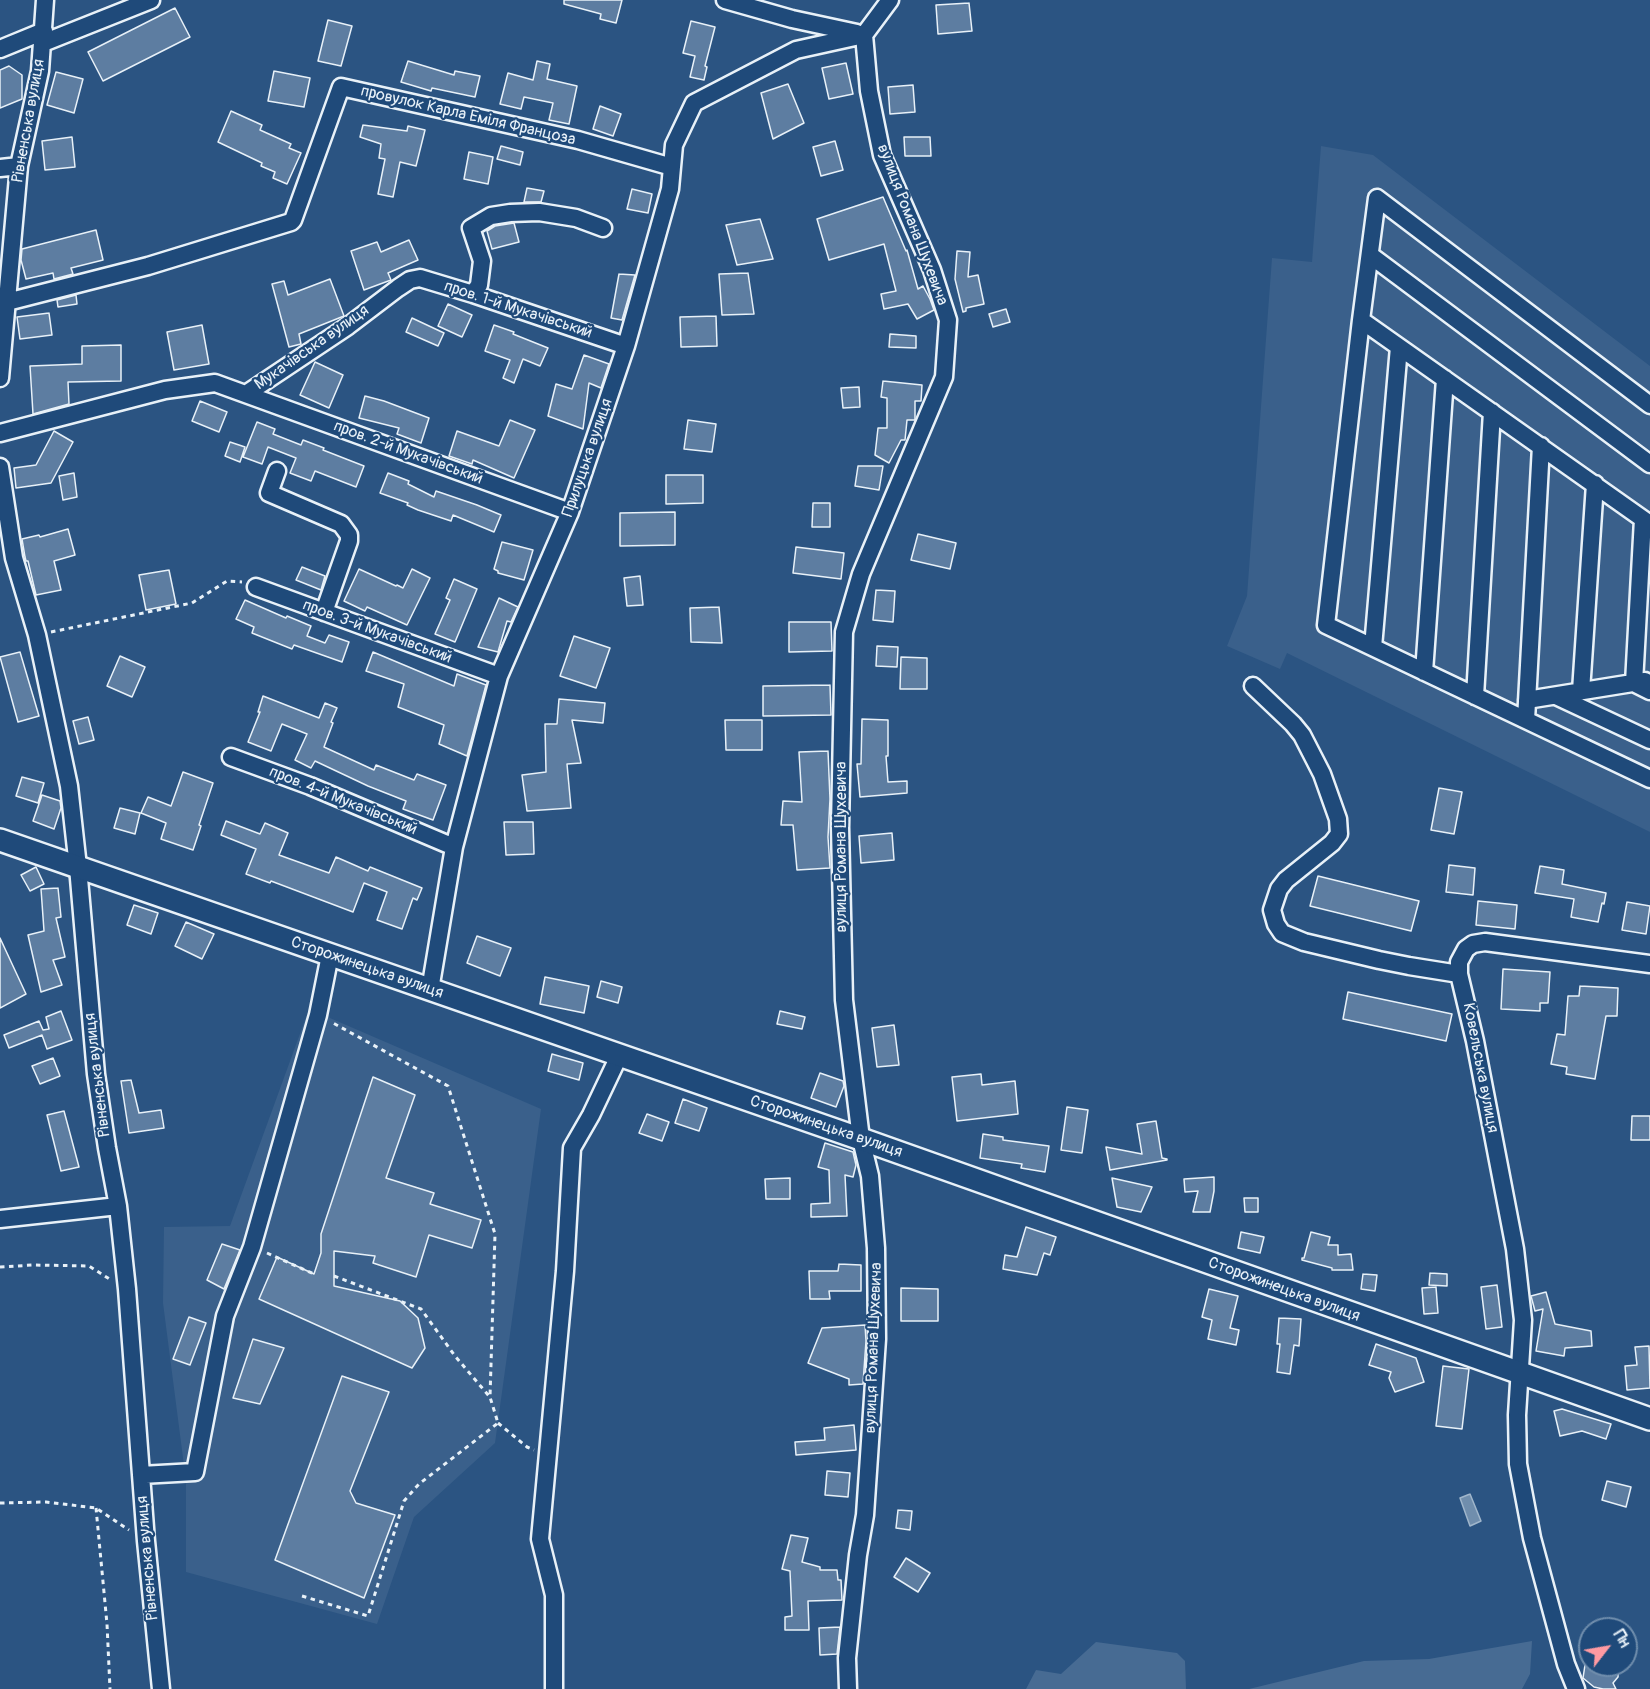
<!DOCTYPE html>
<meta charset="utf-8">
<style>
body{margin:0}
#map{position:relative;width:1650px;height:1689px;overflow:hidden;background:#2b5482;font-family:Pangolin,sans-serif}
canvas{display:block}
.north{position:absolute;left:1578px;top:1617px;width:60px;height:60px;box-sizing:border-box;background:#1f4a7a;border:2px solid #6f8dac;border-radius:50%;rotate:59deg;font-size:16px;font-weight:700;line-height:24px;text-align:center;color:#e8f1f8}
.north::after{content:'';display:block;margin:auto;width:21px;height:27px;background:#ff9aa2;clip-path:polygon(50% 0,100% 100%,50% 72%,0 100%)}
</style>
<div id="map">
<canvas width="1650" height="1689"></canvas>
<div class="north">Пн</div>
</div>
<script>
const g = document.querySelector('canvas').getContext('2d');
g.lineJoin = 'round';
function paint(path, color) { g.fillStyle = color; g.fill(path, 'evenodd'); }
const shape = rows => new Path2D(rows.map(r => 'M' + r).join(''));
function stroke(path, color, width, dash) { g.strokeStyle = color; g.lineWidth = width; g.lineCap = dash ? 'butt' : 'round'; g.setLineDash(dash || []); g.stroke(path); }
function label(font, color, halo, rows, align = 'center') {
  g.font = font + ' Pangolin,sans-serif'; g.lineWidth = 4.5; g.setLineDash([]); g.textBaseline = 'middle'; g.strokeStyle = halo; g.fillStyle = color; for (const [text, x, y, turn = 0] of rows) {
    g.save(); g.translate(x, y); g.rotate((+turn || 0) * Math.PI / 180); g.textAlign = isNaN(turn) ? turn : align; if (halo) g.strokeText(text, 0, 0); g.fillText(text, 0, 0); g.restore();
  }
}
const built = shape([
 [1321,146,1373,155,1650,366,1650,832,1287,653,1280,669,1227,646,1247,596,1272,258,1312,262],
 [309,1009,541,1109,495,1443,414,1517,377,1624,186,1572,186,1481,163,1303,164,1227,230,1226]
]);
const green = shape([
 [1532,1641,1530,1674,1522,1689,1249,1689,1364,1661,1429,1659],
 [1096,1642,1177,1653,1185,1661,1186,1689,1026,1689,1036,1670,1061,1674]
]);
const water = shape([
 [1470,1494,1481,1521,1470,1526,1460,1498,1470,1494]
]);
const building = shape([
 [564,0,622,0,616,23,600,19,601,14,564,4,564,0],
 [969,3,972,31,938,34,936,5,969,3],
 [175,8,190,37,103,81,88,52,175,8],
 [328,20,352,26,341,66,318,61,328,20],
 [691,21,715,27,705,66,707,67,704,80,690,77,695,56,683,53,691,21],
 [408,61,454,75,455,71,480,76,475,97,432,88,431,91,401,82,408,61],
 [537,61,550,64,547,79,577,86,569,124,549,120,553,103,524,97,521,109,500,104,508,73,533,80,537,61],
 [846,63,853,94,829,99,822,68,846,63],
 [9,66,22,75,22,99,0,108,0,70,9,66],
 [274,71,310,78,304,107,268,101,274,71],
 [56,72,83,79,74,113,47,105,56,72],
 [788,84,804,123,773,139,761,93,788,84],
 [913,85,915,112,890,114,888,87,913,85],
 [600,106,621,114,613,136,593,129,600,106],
 [231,111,262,125,260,130,291,144,289,148,301,153,287,184,273,178,275,172,261,166,262,163,218,142,231,111],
 [363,125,407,131,408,126,425,130,416,166,400,162,393,197,378,194,385,159,379,158,381,144,360,137,363,125],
 [72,137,75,167,45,170,42,141,72,137],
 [904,137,930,137,931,156,905,156,904,137],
 [835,141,843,170,821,176,813,147,835,141],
 [501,146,523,152,520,165,497,159,501,146],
 [469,152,493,157,488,184,464,179,469,152],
 [527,188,544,191,541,202,524,202,527,188],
 [632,189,652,194,648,213,627,209,632,189],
 [883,197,906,251,907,250,918,289,923,286,930,299,934,310,917,319,908,304,884,309,881,294,896,291,884,244,829,260,817,219,883,197],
 [760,219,773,259,737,265,726,225,760,219],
 [514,223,519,242,492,249,487,231,495,226,514,223],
 [96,230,103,260,71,268,73,274,54,279,53,273,26,279,21,260,22,249,96,230],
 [409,240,418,260,388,273,391,280,364,290,351,251,377,242,381,252,409,240],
 [957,251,970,252,968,277,978,275,984,304,966,308,966,311,963,312,955,279,957,251],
 [748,273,754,314,722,315,719,274,748,273],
 [619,274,635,275,622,320,611,318,619,274],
 [330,279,344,316,299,334,301,344,289,347,272,284,284,281,288,295,330,279],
 [76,295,77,304,58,307,57,300,76,295],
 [448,304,472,315,462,337,438,326,448,304],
 [1006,309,1010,322,993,327,989,314,1006,309],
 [49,313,52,335,20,339,17,317,49,313],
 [716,316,717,346,681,347,680,317,716,316],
 [412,318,444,333,438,346,406,332,412,318],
 [202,325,209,364,174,370,167,332,202,325],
 [494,325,514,332,513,334,548,348,540,366,523,359,514,383,503,378,510,360,485,351,494,325],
 [890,334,916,336,916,348,889,347,890,334],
 [121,345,121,381,68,382,69,404,33,414,30,366,82,364,82,346,121,345],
 [584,355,609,364,601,388,589,383,583,429,548,416,556,384,572,389,584,355],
 [315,362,343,375,329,408,300,395,315,362],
 [883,381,922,385,921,401,915,401,915,420,907,420,905,440,901,440,889,463,875,455,878,428,887,428,887,398,881,397,883,381],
 [859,387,860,407,843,408,841,388,859,387],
 [365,396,384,401,429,418,421,443,397,434,399,428,359,418,365,396],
 [200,401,227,412,219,432,192,421,200,401],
 [510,420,535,430,514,478,473,460,472,464,449,456,457,431,499,446,510,420],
 [688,420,716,424,712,452,684,449,688,420],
 [257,422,275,429,273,434,301,445,303,440,324,448,323,450,364,466,356,487,315,471,311,481,290,473,296,458,268,447,262,464,243,457,257,422],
 [54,431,73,442,51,483,16,488,14,468,36,465,54,431],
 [230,442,245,447,240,462,225,456,230,442],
 [858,466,883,466,879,490,855,486,858,466],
 [74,473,77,497,63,500,59,476,74,473],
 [388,473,409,481,408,484,434,497,436,491,477,505,501,515,494,532,453,515,451,521,418,510,407,505,408,503,380,493,388,473],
 [666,475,703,475,703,503,666,504,666,475],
 [813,503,830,503,830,527,812,527,813,503],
 [675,512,675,545,620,546,620,513,675,512],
 [68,529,75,555,54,561,61,590,36,595,28,561,26,561,25,557,22,539,39,535,40,537,68,529],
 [918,534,956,543,950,569,911,560,918,534],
 [502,542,533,550,524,580,498,573,498,571,494,569,502,542],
 [796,547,844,553,841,579,793,573,796,547],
 [302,567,325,576,321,590,296,580,302,567],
 [359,569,396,586,397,585,403,588,412,569,430,578,407,625,367,607,365,611,344,601,359,569],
 [169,570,176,604,146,610,139,575,169,570],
 [640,576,643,605,627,606,624,578,640,576],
 [454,579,477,589,455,642,435,634,450,600,446,598,454,579],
 [876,590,895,591,893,622,873,620,876,590],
 [499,598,518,607,511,622,507,621,498,652,478,647,499,598],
 [245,600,286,618,287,616,311,626,307,636,325,643,329,635,349,642,342,662,294,645,292,649,252,633,254,627,236,619,245,600],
 [719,607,722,643,691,642,690,608,719,607],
 [789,622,831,622,832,651,789,652,789,622],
 [574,636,610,648,596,688,560,676,574,636],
 [877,646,898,647,897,667,876,666,877,646],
 [20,652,39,716,18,722,0,657,20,652],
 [373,652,454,686,457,674,486,685,467,756,439,744,444,725,398,707,404,684,366,671,373,652],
 [120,656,145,667,132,697,107,686,120,656],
 [901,657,927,658,927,689,900,689,901,657],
 [830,685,831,715,763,716,763,686,830,685],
 [263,696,319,718,325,703,337,708,331,722,333,723,324,747,374,770,376,765,414,780,417,774,446,785,433,820,403,809,406,801,368,786,315,761,311,768,295,760,307,734,282,724,271,751,248,742,260,712,258,712,263,696],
 [559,699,605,703,603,723,572,720,581,763,567,764,571,808,527,811,522,775,546,772,545,724,557,724,559,699],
 [88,717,94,740,79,744,73,721,88,717],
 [862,719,888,720,888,756,886,756,888,782,907,781,907,793,860,797,857,764,861,764,862,719],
 [725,720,762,720,762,750,726,750,725,720],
 [828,751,830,799,828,837,830,868,797,870,793,825,781,825,783,801,802,802,799,752,828,751],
 [183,772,213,783,199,825,201,826,193,850,161,839,166,823,141,813,148,797,171,806,183,772],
 [22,777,44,783,38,803,16,796,22,777],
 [1439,788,1462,792,1454,834,1431,830,1439,788],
 [42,795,60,801,61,808,54,829,33,821,42,795],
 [120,808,140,813,135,834,114,828,120,808],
 [226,821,260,834,265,823,288,833,279,855,329,873,336,857,368,871,370,867,422,888,417,900,413,898,402,929,377,920,387,892,364,883,353,912,271,881,270,883,246,874,256,849,221,835,226,821],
 [504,822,533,822,534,854,506,855,504,822],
 [892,833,894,860,861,863,859,836,892,833],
 [1449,865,1475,868,1473,895,1446,892,1449,865],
 [1540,866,1564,870,1562,884,1606,893,1604,904,1602,903,1598,922,1571,917,1574,899,1535,893,1540,866],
 [36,867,44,884,30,891,21,875,36,867],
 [1318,876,1419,901,1411,931,1310,906,1318,876],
 [58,888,61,917,56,918,65,957,53,960,62,985,41,992,28,935,44,931,41,889,58,888],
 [1478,901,1517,905,1515,929,1476,925,1478,901],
 [1627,902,1650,906,1646,934,1622,930,1627,902],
 [134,905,158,913,151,934,127,925,134,905],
 [186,922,214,934,202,959,175,946,186,922],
 [477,936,511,948,500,976,467,963,477,936],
 [0,938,26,994,0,1008,0,938],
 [1503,969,1550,972,1548,1003,1540,1003,1540,1011,1501,1009,1503,969],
 [545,977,589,986,584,1013,540,1004,545,977],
 [601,981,622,987,618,1003,597,997,601,981],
 [1580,986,1618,988,1617,1016,1606,1016,1595,1079,1566,1074,1567,1067,1551,1064,1557,1034,1565,1035,1568,996,1579,996,1580,986],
 [1348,992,1452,1014,1446,1041,1343,1019,1348,992],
 [61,1011,72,1040,47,1049,42,1035,9,1048,4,1035,39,1021,43,1030,49,1029,46,1017,61,1011],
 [780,1011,805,1017,802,1029,777,1024,780,1011],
 [894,1025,899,1065,877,1067,872,1028,894,1025],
 [552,1054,583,1063,579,1080,548,1071,552,1054],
 [53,1058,60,1076,40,1084,32,1066,53,1058],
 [820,1073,843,1081,844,1086,836,1107,811,1098,820,1073],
 [981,1074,982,1085,1015,1081,1018,1114,957,1121,952,1077,981,1074],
 [373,1077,415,1095,386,1178,434,1193,430,1204,481,1220,472,1248,429,1235,416,1277,373,1263,375,1256,334,1251,334,1286,400,1301,418,1318,425,1348,412,1368,259,1299,277,1257,314,1274,321,1253,321,1234,373,1077],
 [131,1080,139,1113,161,1110,164,1128,129,1133,121,1081,131,1080],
 [683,1099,707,1108,699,1131,675,1123,683,1099],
 [1067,1107,1088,1110,1082,1153,1061,1150,1067,1107],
 [64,1111,79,1167,61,1171,47,1115,64,1111],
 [647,1114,669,1122,662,1141,639,1133,647,1114],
 [1632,1116,1650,1116,1650,1140,1631,1140,1632,1116],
 [1156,1121,1162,1158,1167,1159,1167,1160,1110,1170,1106,1147,1142,1154,1137,1124,1156,1121],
 [983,1134,1003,1137,1003,1140,1049,1146,1045,1172,1021,1168,1022,1164,980,1158,983,1134],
 [825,1143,853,1152,856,1165,853,1177,845,1175,847,1216,811,1217,811,1204,830,1203,829,1170,818,1167,825,1143],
 [1214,1177,1214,1191,1210,1212,1193,1212,1198,1191,1185,1192,1184,1179,1214,1177],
 [790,1178,790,1199,766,1199,765,1179,790,1178],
 [1112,1178,1152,1187,1141,1212,1117,1207,1112,1178],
 [1244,1198,1258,1198,1258,1212,1245,1212,1244,1198],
 [1026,1227,1056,1237,1050,1255,1044,1253,1037,1275,1003,1269,1005,1255,1017,1257,1026,1227],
 [1241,1232,1264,1237,1260,1253,1238,1248,1241,1232],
 [1311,1232,1330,1237,1328,1245,1338,1245,1338,1255,1351,1254,1353,1270,1332,1270,1332,1268,1302,1260,1302,1258,1304,1258,1311,1232],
 [222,1244,240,1250,224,1289,207,1280,222,1244],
 [839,1264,861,1265,861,1291,829,1291,830,1299,810,1299,809,1271,838,1271,839,1264],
 [1430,1273,1447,1274,1447,1286,1429,1285,1430,1273],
 [1363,1274,1377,1275,1375,1291,1361,1289,1363,1274],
 [1497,1285,1502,1327,1486,1329,1481,1287,1497,1285],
 [1436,1287,1438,1313,1424,1314,1422,1288,1436,1287],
 [901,1288,938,1289,938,1321,901,1321,901,1288],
 [1209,1289,1238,1296,1230,1328,1239,1330,1236,1345,1208,1339,1212,1320,1202,1317,1209,1289],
 [1546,1292,1555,1324,1591,1331,1592,1346,1565,1348,1564,1356,1536,1351,1543,1309,1535,1311,1531,1296,1546,1292],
 [189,1317,206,1323,190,1365,173,1359,189,1317],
 [1279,1318,1301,1319,1299,1346,1294,1345,1290,1374,1277,1372,1280,1344,1277,1344,1279,1318],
 [865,1325,866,1341,863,1384,849,1385,849,1379,808,1363,822,1328,865,1325],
 [253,1339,284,1348,260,1404,233,1398,253,1339],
 [1376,1344,1416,1358,1424,1382,1395,1392,1389,1378,1391,1372,1369,1365,1376,1344],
 [1649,1346,1650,1388,1627,1390,1625,1366,1637,1365,1635,1347,1649,1346],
 [1443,1366,1469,1369,1462,1429,1436,1426,1443,1366],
 [342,1376,389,1392,350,1491,356,1503,395,1515,364,1598,275,1560,342,1376],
 [1562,1409,1611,1424,1606,1439,1582,1431,1560,1436,1554,1411,1562,1409],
 [854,1425,856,1450,796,1455,795,1442,825,1440,824,1428,854,1425],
 [827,1471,850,1473,848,1497,825,1495,827,1471],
 [1607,1481,1631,1487,1626,1507,1602,1500,1607,1481],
 [898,1510,912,1511,910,1530,896,1528,898,1510],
 [791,1535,808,1538,802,1562,820,1567,820,1570,837,1570,838,1580,841,1580,842,1600,808,1601,809,1630,785,1630,785,1617,792,1616,790,1571,782,1569,791,1535],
 [906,1558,930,1573,918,1592,894,1577,906,1558],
 [840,1627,837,1654,820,1655,819,1628,840,1627],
 [1585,1665,1619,1665,1618,1677,1613,1683,1616,1689,1603,1689,1594,1687,1583,1678,1585,1665]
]);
const path = shape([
 [51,632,192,603,227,581,242,582],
 [267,1253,314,1274],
 [0,1267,33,1265,89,1266,111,1280],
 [334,1276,421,1309,455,1356,489,1396],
 [498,1423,527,1447,534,1450],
 [0,1503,46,1502,96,1508,129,1530],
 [96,1508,107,1624,110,1689],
 [302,1596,368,1616,404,1501,419,1484,498,1423,490,1397,495,1234,448,1086,333,1023]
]);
const minor = shape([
 [725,0,792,19,857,33],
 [864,35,890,0],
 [43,43,151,0],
 [0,49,44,31],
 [0,168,19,166],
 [1370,255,1650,464],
 [473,294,479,285,482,261,471,228,491,216,510,213,539,212,576,218,603,228],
 [7,302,148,266,291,222,293,220,341,87,578,140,672,167],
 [1361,320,1377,198,1650,405],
 [0,378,19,166,40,71,45,0],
 [246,394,348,326,398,288,410,280,420,278,473,294,626,346],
 [0,433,165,390,215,383,570,512],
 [0,467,14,558,37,635,69,786,78,867,96,1074,107,1148,118,1206,127,1289,146,1541,161,1689],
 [277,471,269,493,341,524,349,535,349,541,324,612],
 [1643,519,1634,683,1650,691],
 [1650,524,1361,320,1326,625,1650,779],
 [256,587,499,676],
 [1373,647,1399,347],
 [1424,672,1445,379],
 [1253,686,1293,724,1302,735,1322,774,1338,819,1339,834,1332,843,1286,880,1279,889,1272,910,1276,924,1282,933,1304,942,1379,960,1409,966,1459,974],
 [1581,691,1595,484],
 [1475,696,1492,412],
 [1556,696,1650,740],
 [1527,700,1645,681],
 [1526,720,1541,446],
 [231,757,310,786,454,847],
 [430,990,454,847,499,676,570,512,626,346,670,189,674,145,694,103,796,50,864,35],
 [0,1219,118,1206],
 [141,1475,195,1472,225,1316,252,1247,318,1015,330,955],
 [554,1689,554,1595,540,1539,565,1271,572,1148,591,1115,619,1056],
 [848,1689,847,1658,858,1555,865,1515,877,1339,876,1248,870,1176,861,1139,844,1000,840,827,844,632,861,574,944,377,948,320,932,270,882,155,869,91,864,35],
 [1576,1689,1566,1664,1532,1538,1518,1464,1517,1415,1523,1320,1515,1249,1475,1041,1459,974,1459,962,1466,949,1473,944,1485,942,1650,964]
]);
const major = shape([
 [0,840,861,1139,1650,1419]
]);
const streetNames = [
 ["провулок Карла Еміля Францоза",468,116,13],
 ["Рівненська вулиця",29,121,-80],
 ["вулиця Романа Шухевича",912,225,69],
 ["пров. 1-й Мукачівський",518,310,18],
 ["Мукачівська вулиця",312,348,-35],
 ["пров. 2-й Мукачівський",408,453,20],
 ["Прилуцька вулиця",588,458,-71],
 ["пров. 3-й Мукачівський",377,632,20],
 ["пров. 4-й Мукачівський",343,801,22],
 ["вулиця Романа Шухевича",842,847,-90],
 ["Сторожинецька вулиця",367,968,19],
 ["Ковельська вулиця",1480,1068,79],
 ["Рівненська вулиця",98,1075,-97],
 ["Сторожинецька вулиця",826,1127,19],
 ["Сторожинецька вулиця",1284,1290,20],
 ["вулиця Романа Шухевича",874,1348,-88],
 ["Рівненська вулиця",148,1558,-95]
];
paint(built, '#3a608b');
paint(green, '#476b93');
paint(water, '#708ead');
stroke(water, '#a0b6cb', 1.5);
paint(building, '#5d7da1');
stroke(building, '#e8f1f8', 1.5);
stroke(minor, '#e8f1f8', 21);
stroke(major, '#e8f1f8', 26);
stroke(path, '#e8f1f8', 3, [4.5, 4.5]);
stroke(minor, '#1f4a7a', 16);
stroke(major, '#1f4a7a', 21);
label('16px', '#e8f1f8', '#1f4a7a', streetNames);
</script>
